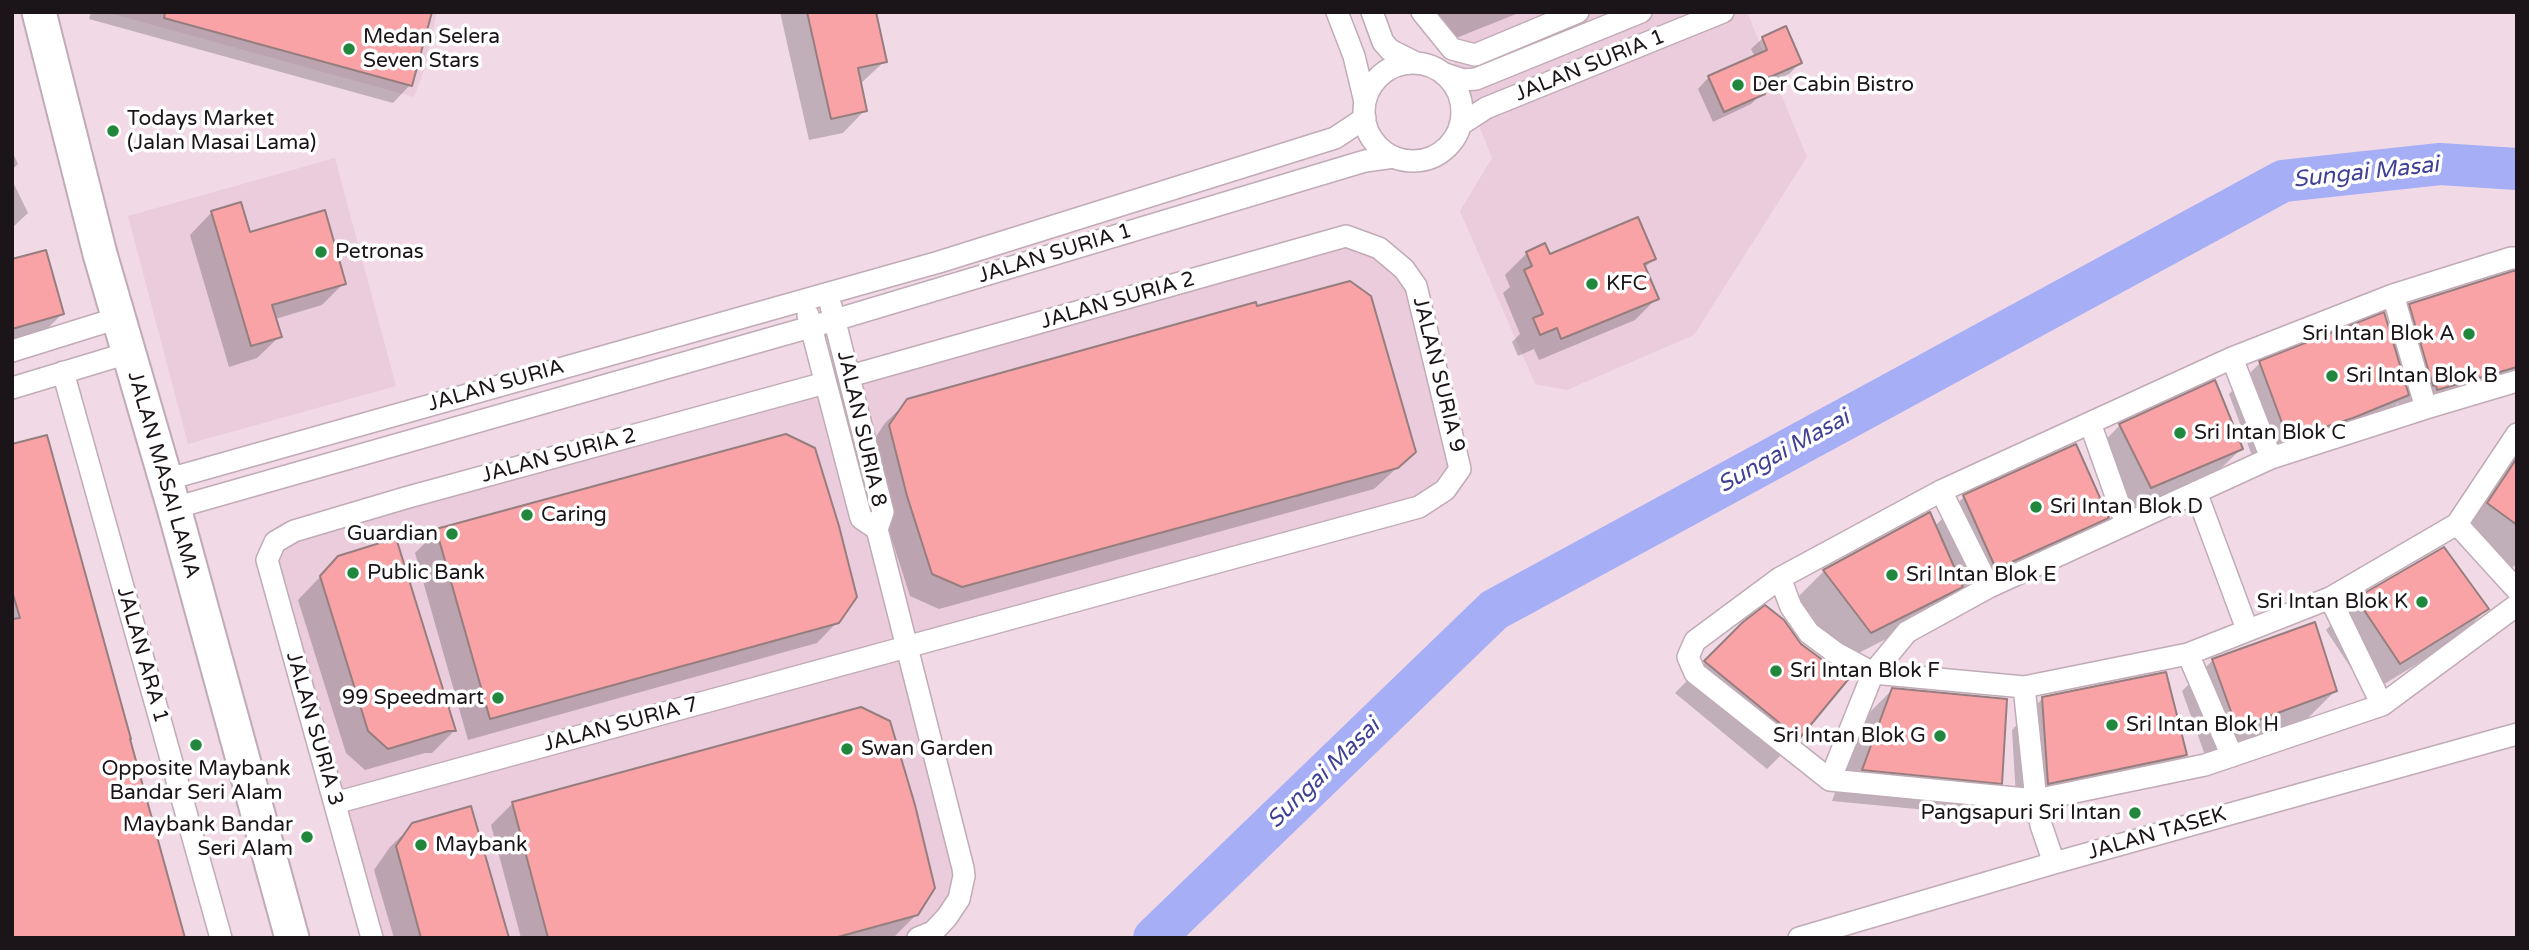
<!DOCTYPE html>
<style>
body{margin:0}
#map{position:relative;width:2529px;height:950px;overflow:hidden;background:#f1dae6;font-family:"Varela Round",sans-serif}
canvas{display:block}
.frame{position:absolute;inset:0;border:14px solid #1b1418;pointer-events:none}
</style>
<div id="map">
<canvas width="2529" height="950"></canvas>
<div class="frame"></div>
</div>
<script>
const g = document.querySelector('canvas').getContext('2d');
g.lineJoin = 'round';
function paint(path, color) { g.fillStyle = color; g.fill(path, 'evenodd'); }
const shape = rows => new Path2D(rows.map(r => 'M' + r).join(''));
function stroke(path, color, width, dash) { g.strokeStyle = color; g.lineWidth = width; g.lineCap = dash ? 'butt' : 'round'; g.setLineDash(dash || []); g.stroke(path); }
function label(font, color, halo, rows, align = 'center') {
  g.font = font + ' "Varela Round",sans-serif'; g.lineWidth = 7; g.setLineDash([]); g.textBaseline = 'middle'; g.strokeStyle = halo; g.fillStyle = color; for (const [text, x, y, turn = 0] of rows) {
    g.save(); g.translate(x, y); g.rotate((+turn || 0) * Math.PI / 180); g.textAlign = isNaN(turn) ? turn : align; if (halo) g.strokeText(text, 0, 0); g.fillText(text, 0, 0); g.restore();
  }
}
const built = shape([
 [106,12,437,12,425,67,414,97],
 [1434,12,1747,12,1807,157,1694,335,1567,390,1535,384,1460,211,1492,158],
 [335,158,396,386,188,444,128,216],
 [1344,227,1423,282,1471,471,1452,496,917,654,975,879,969,901,936,938,364,938,269,536,297,519,861,364]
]);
const shadow = shape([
 [91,12,430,12,410,85,393,103,89,19],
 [780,12,874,12,885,61,860,84,865,110,843,133,809,140],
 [1428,12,1521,12,1456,38],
 [1763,38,1800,63,1789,74,1760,87,1762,93,1751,104,1713,122,1698,89,1709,77,1755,57,1751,49],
 [12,151,18,164,12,170],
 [12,180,28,213,12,228],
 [212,212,344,283,322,305,275,319,280,336,257,358,229,367,190,235],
 [1527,253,1549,256,1654,259,1644,268,1657,298,1635,320,1539,360,1534,349,1518,356,1512,342,1520,334,1503,293,1510,287,1505,275],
 [12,261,62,314,44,332,12,341],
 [2517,273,2517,384,2402,416,2398,403,2375,426,2257,469,2229,394,2260,363,2387,328,2410,305],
 [1256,308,1414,452,1374,489,939,609,910,596,885,518,868,449,885,423,908,401],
 [2120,425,2241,449,2209,480,2119,518,2089,457],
 [46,437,12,938,12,446],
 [2517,443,2517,563,2508,572,2457,535],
 [1964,497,2107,517,2076,549,1965,599,1959,587,1929,617,1839,663,1793,602,1824,571,1934,527],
 [437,531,839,620,817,643,468,740,415,553],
 [339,557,454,731,432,753,425,753,365,770,346,753,298,600],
 [2357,599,2487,609,2456,640,2368,694,2326,630],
 [1744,623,1798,738,1767,769,1675,693],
 [2213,660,2335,691,2304,722,2206,758,2182,691],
 [1892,690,2000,783,1969,814,1832,801,1861,721],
 [2043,698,2185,755,2154,786,2017,814,2012,730],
 [513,803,917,914,894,937,889,938,521,938,491,825],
 [413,825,508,938,394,938,374,870,390,847]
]);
const river = shape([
 [1154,938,1494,610,2283,181,2440,164,2517,169]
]);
const building = shape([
 [165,12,432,12,412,86,164,18,165,12],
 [807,12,876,12,887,62,858,68,867,111,831,119,807,12],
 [1786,26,1802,63,1759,82,1765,94,1724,112,1708,76,1767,50,1762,37,1786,26],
 [241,202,250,232,325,210,346,284,272,305,282,337,251,346,211,211,241,202],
 [1638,217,1656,259,1644,264,1659,299,1561,339,1557,328,1540,335,1533,318,1543,314,1524,270,1532,266,1526,252,1545,243,1550,254,1638,217],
 [46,250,64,314,12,329,12,259,46,250],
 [2513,271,2517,271,2517,367,2437,390,2436,385,2433,386,2409,304,2513,271],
 [1350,281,1371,296,1416,452,1398,468,962,587,932,574,907,496,889,425,907,399,1256,302,1257,306,1350,281],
 [2384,312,2409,395,2353,418,2288,439,2259,361,2384,312],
 [2215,380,2243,449,2151,488,2119,424,2215,380],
 [786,434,815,448,839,526,857,597,839,623,490,719,436,529,786,434],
 [47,435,131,739,130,739,185,938,12,938,12,619,20,618,12,591,12,444,47,435],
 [2076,444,2109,518,1996,569,1963,495,2076,444],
 [2517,458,2517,525,2487,503,2517,458],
 [1930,512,1963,587,1871,633,1823,570,1930,512],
 [396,538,456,731,448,731,388,749,368,731,320,576,338,556,396,538],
 [2444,547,2489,609,2400,664,2356,598,2444,547],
 [1765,605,1784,620,1801,644,1828,664,1851,676,1799,739,1704,661,1743,622,1765,605],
 [2315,622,2337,691,2237,728,2212,659,2315,622],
 [2166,672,2187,755,2048,784,2042,697,2166,672],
 [1892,688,2007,699,2002,784,1862,770,1892,688],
 [861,707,890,721,915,805,935,888,918,915,834,938,548,938,512,802,861,707],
 [471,806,509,938,421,938,396,846,412,823,471,806]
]);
const street = shape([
 [1337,12,1354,56,1365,102],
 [1372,12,1383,42,1390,50,1414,62],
 [1422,12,1452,49,1475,55,1578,12],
 '1364 112a49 49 0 1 1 98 0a49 49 0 1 1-98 0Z',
 [1445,74,1463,80,1476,79,1641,12],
 [1460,125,1486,108,1723,12],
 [2517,258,2511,258,2393,295,2232,358,1941,491,1780,578,1695,641,1688,657,1695,673,1830,780,2036,800,2205,765,2382,705,2517,605],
 [2393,295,2426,408],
 [831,306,883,512,877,529,963,868,964,876,959,899,947,917,933,932,918,938],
 [808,315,861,518,877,529],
 [12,351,118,318],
 [2232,358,2271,458],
 [63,372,221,938],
 [12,388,128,353],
 [2090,423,2126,524],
 [165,480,939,262,1335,138,1365,118],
 [1941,491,1989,587],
 [2196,492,2247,629],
 [174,508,835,320,1365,161,1394,157],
 [2457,524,2517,590],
 [1780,578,1791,607,1809,633,1836,653,1873,673,2024,687,2188,654,2330,598,2457,524,2517,434],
 [2330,598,2382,705],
 [2188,654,2232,756],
 [2024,687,2036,800,2041,825,2054,863],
 [1830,780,1873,673,1907,632,1989,587,2271,458,2426,408,2517,381],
 [335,803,1419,507,1445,490,1460,469,1416,286,1404,269,1379,248,1346,236,850,376],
 [372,938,267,560,275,542,294,531,405,498,825,383],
 [1799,938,2054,863,2517,734]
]);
const primary = shape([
 [39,12,100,254,174,508,292,938]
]);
const markers = [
 [349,49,7,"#21873c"],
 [1738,85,7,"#21873c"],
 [113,131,7,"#21873c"],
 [321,252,7,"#21873c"],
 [1592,284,7,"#21873c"],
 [2469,334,7,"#21873c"],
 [2332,376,7,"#21873c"],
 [2180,433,7,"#21873c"],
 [2036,507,7,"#21873c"],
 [527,515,7,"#21873c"],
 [452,534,7,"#21873c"],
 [353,573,7,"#21873c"],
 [1892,575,7,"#21873c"],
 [2422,602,7,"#21873c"],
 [1776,671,7,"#21873c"],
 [498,698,7,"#21873c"],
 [2112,725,7,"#21873c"],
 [1940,736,7,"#21873c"],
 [196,745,7,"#21873c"],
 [847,749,7,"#21873c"],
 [2135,813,7,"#21873c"],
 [307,837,7,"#21873c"],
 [421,845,7,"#21873c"]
];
const poiNames = [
 ["Medan Selera",363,37],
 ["Seven Stars",363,61],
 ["Der Cabin Bistro",1752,85],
 ["Todays Market",127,119],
 ["(Jalan Masai Lama)",127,143],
 ["Petronas",335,252],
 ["KFC",1606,284],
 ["Sri Intan Blok A",2455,334,"right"],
 ["Sri Intan Blok B",2346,376],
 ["Sri Intan Blok C",2194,433],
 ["Sri Intan Blok D",2050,507],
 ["Caring",541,515],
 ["Guardian",438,534,"right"],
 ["Public Bank",367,573],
 ["Sri Intan Blok E",1906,575],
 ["Sri Intan Blok K",2408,602,"right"],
 ["Sri Intan Blok F",1790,671],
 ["99 Speedmart",484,698,"right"],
 ["Sri Intan Blok H",2126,725],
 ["Sri Intan Blok G",1926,736,"right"],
 ["Swan Garden",861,749],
 ["Opposite Maybank",196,769,"center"],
 ["Bandar Seri Alam",196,793,"center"],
 ["Pangsapuri Sri Intan",2121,813,"right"],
 ["Maybank Bandar",293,825,"right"],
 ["Seri Alam",293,849,"right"],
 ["Maybank",435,845]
];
const streetNames = [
 ["JALAN SURIA 1",1590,66,-22],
 ["JALAN SURIA 1",1055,254,-17],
 ["JALAN SURIA 2",1118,301,-16],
 ["JALAN SURIA 9",1438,375,76],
 ["JALAN SURIA",496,386,-16],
 ["JALAN SURIA 8",861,429,77],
 ["JALAN SURIA 2",559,456,-15],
 ["JALAN MASAI LAMA",163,475,74],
 ["JALAN ARA 1",142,655,74],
 ["JALAN SURIA 7",621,725,-15],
 ["JALAN SURIA 3",314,729,74],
 ["JALAN TASEK",2157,834,-16]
];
const waterNames = [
 ["Sungai Masai",2366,173,-6],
 ["Sungai Masai",1784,452,-29],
 ["Sungai Masai",1324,774,-44]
];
paint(built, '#eaccdc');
paint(shadow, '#0003');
stroke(river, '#a6aef6', 42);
paint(building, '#f9a3a7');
stroke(building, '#967e7f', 2);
stroke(street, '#c0abb6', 24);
stroke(primary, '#c0abb6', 37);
stroke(street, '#fff', 21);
stroke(primary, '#fff', 33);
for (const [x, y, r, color] of markers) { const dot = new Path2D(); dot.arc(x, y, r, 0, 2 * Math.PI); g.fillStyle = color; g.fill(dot); stroke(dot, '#fff', 2.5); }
label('21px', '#1b1418', '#fff', poiNames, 'left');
label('21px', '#1b1418', '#fff', streetNames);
label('italic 23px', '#404194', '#fff', waterNames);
</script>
